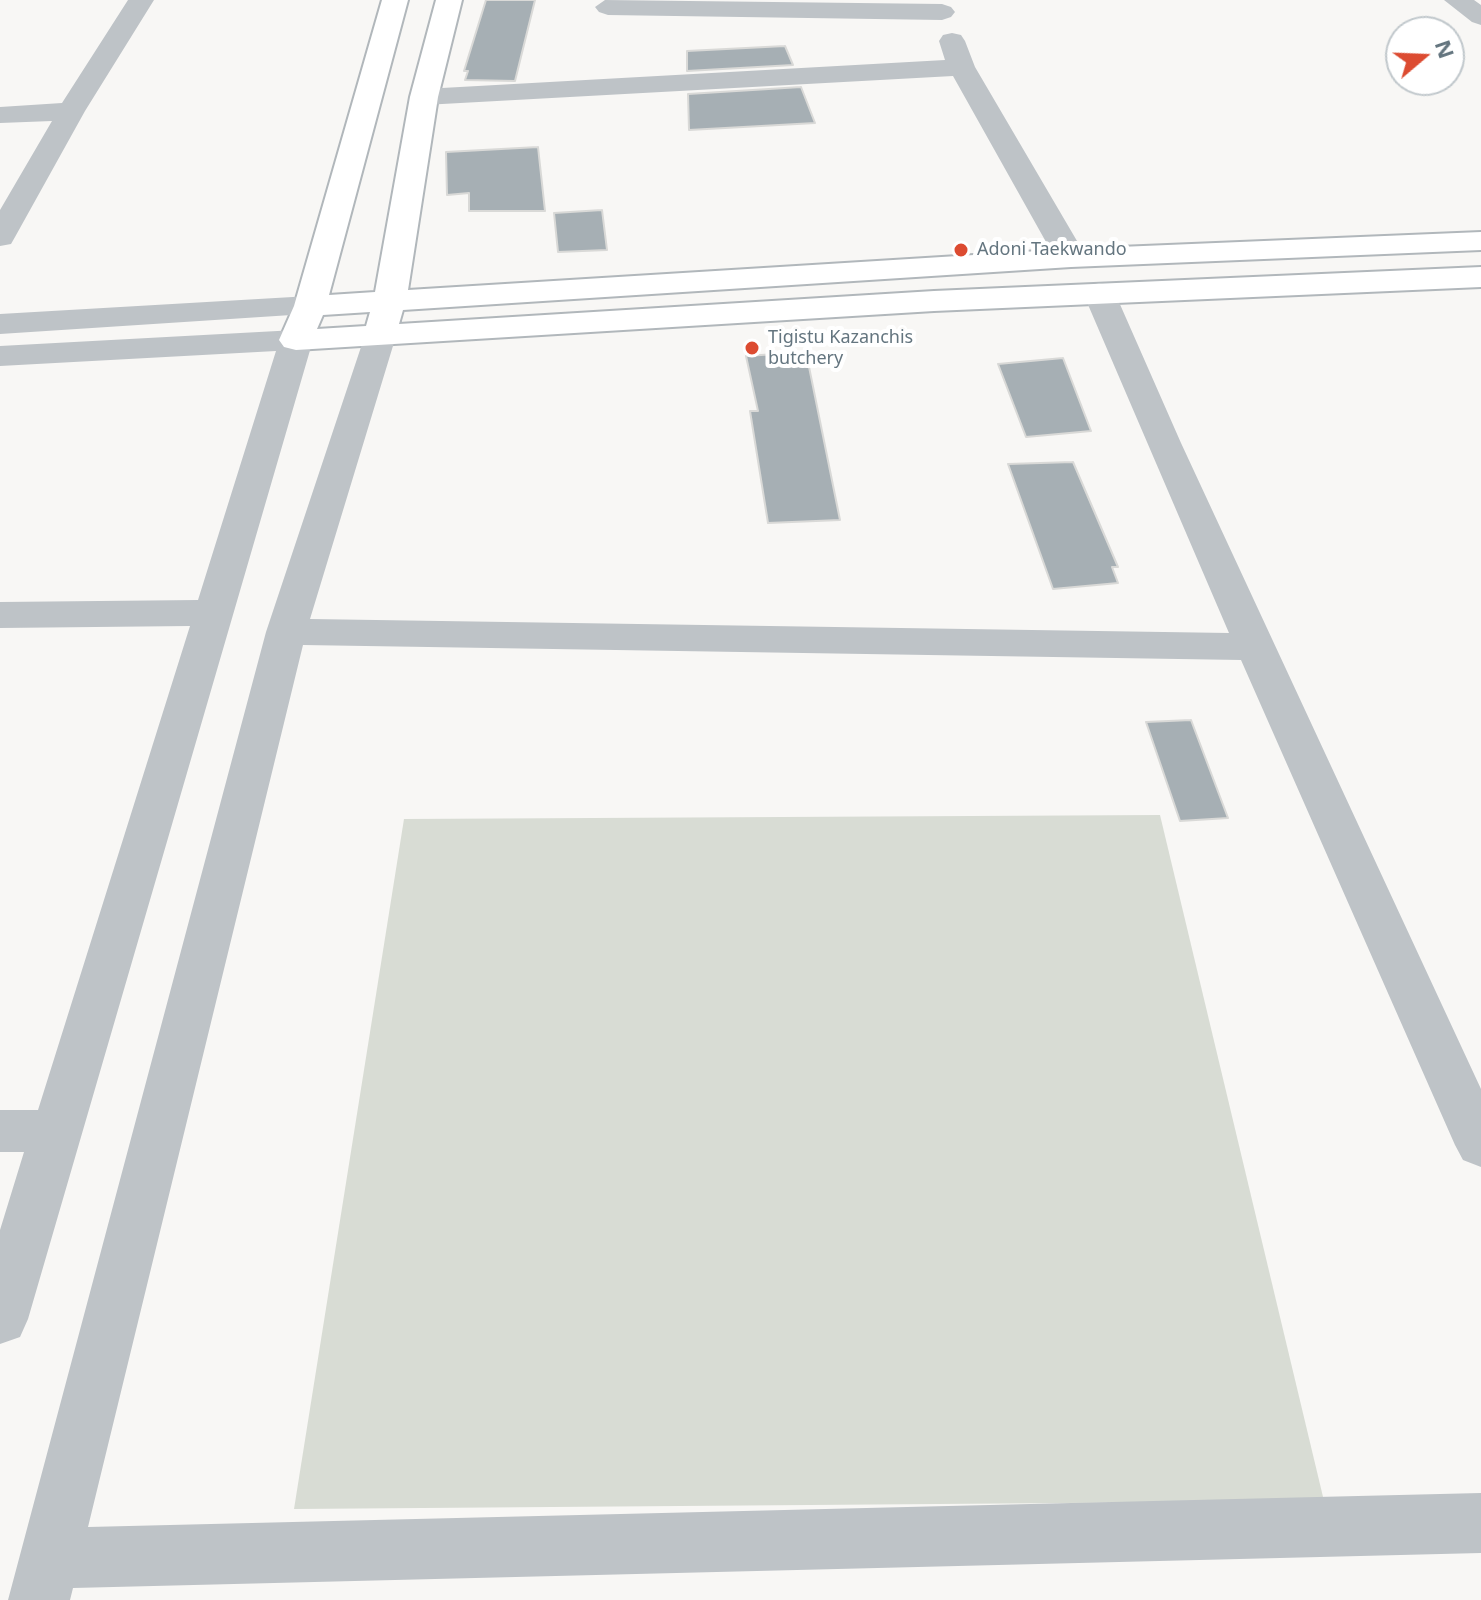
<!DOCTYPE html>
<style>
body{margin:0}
#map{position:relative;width:1481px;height:1600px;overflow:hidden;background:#f8f7f5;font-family:"Noto Sans",sans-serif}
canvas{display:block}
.north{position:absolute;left:1385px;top:16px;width:80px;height:80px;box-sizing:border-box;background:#fff;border:2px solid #c1c8cc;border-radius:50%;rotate:71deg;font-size:22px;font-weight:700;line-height:32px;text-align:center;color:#64757f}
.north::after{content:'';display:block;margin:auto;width:28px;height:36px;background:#dc4b31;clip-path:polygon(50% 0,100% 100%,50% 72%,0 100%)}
</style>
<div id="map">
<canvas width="1481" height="1600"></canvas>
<div class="north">N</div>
</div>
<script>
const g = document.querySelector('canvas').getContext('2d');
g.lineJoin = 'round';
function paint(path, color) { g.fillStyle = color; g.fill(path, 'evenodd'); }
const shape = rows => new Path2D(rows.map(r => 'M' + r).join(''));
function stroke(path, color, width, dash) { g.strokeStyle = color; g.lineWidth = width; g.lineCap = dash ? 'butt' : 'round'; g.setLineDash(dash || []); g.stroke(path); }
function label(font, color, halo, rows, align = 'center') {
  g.font = font + ' "Noto Sans",sans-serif'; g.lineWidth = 8; g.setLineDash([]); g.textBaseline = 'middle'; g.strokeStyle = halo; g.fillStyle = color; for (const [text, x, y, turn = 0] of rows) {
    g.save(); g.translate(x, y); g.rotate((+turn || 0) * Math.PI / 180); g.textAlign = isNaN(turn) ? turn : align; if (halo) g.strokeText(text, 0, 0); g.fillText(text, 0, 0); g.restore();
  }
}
const green = shape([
 [1160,815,1324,1501,294,1509,404,819]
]);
const building = shape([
 [486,0,535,0,515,81,465,80,468,71,464,71,486,0],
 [785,46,793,65,687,71,687,51,785,46],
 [801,87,815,123,689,130,688,94,801,87],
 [538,147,545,211,469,211,469,193,447,195,446,152,538,147],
 [602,210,607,250,558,252,554,213,602,210],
 [806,352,840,520,768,523,750,411,758,411,746,356,806,352],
 [1063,358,1091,431,1026,437,998,364,1063,358],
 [1073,462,1118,567,1112,567,1118,583,1053,589,1008,464,1073,462],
 [1191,720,1228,818,1180,821,1146,722,1191,720]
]);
const minor = shape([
 [128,0,154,0,85,111,15,237,11,244,0,246,0,210,52,121,0,123,0,107,62,103,128,0],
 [605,0,942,4,951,7,955,12,951,17,942,20,608,15,599,12,595,7,605,0],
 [1444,0,1474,0,1481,5,1481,25,1472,22,1444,0],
 [952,33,961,35,965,41,975,67,1087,258,1082,265,1071,267,1060,265,1055,258,953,76,424,105,414,103,410,97,414,91,424,89,945,60,939,41,943,35,952,33],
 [1099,283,1110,286,1115,293,1181,443,1481,1089,1481,1167,1463,1160,1455,1145,1241,660,303,645,88,1527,1481,1493,1481,1553,73,1588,70,1600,8,1600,266,632,367,329,379,326,391,329,396,336,310,619,1229,633,1083,293,1088,286,1099,283],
 [310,296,322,299,326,306,322,313,0,334,0,314,310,296],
 [296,330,308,333,313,340,28,1319,20,1337,0,1344,0,1230,24,1152,0,1152,0,1110,38,1110,190,626,0,628,0,602,198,600,276,351,0,366,0,346,296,330]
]);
const secondary = shape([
 [382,0,408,0,329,295,375,292,410,97,436,0,462,0,438,97,408,290,1071,249,1481,232,1481,250,1071,267,403,310,399,324,934,291,1481,267,1481,287,934,311,296,350,284,347,279,340,294,306,382,0],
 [370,312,366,326,317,329,323,315,370,312]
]);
const markers = [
 [961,250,8,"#dc4b31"],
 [752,348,8,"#dc4b31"]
];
const farPoinames = [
 ["Adoni Taekwando",977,250],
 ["Tigistu Kazanchis",768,338],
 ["butchery",768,359]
];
paint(green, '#d8dcd4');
paint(building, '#a6afb4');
stroke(building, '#d9d9d7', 2);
stroke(secondary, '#b1b7bb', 4);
paint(minor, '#bec3c7');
paint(secondary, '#fff');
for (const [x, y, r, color] of markers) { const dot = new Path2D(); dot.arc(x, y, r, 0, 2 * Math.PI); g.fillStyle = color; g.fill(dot); stroke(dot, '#fff', 3); }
label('18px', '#64757f', '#fff', farPoinames, 'left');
</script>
